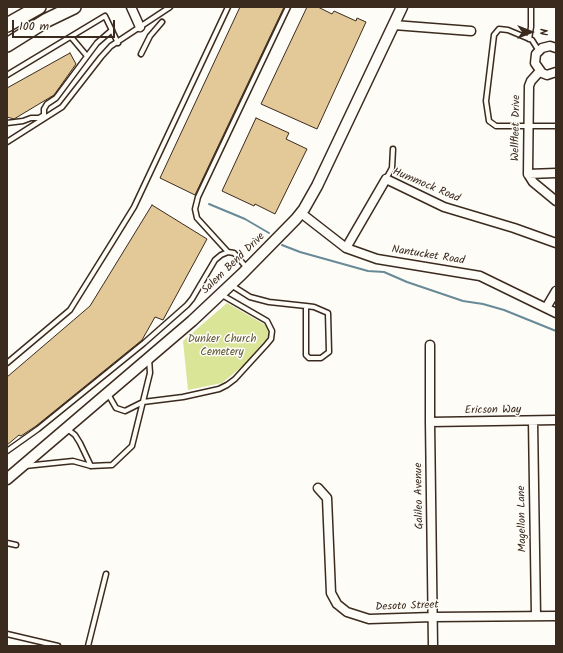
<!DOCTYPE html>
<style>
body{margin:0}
#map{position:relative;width:563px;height:653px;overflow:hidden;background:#fdfcf7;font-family:Kalam,sans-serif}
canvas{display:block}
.frame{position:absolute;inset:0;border:8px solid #3b2a1e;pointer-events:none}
.north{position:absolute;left:511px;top:12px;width:40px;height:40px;-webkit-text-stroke:3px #fdfcf7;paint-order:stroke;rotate:90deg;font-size:11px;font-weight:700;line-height:16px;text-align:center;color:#3b2a1e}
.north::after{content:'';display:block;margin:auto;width:14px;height:18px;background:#3b2a1e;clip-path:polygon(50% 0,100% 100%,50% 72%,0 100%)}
.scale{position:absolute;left:12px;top:20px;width:103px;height:18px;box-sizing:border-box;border:2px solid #3b2a1e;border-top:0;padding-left:5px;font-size:12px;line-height:14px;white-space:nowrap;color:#3b2a1e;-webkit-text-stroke:3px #fdfcf7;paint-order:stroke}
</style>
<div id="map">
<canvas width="563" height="653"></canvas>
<div class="frame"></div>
<div class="north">N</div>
<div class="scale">100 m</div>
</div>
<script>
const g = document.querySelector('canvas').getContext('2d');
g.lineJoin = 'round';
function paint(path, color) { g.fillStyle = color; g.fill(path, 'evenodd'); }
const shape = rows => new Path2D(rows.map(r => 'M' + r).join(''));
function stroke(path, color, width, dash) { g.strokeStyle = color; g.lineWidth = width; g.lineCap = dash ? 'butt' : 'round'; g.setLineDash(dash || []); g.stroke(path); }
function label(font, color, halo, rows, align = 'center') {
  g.font = font + ' Kalam,sans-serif'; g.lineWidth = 3; g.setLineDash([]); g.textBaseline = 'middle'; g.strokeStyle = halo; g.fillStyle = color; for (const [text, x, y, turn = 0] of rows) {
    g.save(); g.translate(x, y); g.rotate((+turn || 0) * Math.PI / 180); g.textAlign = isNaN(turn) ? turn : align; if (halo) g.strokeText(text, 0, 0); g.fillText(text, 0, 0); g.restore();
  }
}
const green = shape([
 [227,303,267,326,270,331,269,336,244,365,222,383,188,390,183,341]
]);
const stream = shape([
 [209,204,245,219,269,233],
 [282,245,300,252,368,271,384,272,407,282,463,301,483,304,504,310,556,331]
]);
const building = shape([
 [240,7,284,7,195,195,160,178,240,7],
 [307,7,318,7,332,14,334,11,356,21,357,18,366,22,317,129,261,104,307,7],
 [70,53,76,64,54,95,14,119,7,117,7,88,70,53],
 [256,118,289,133,286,139,307,149,275,214,255,204,254,206,222,191,256,118],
 [152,205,207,239,163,320,155,317,142,340,36,426,21,436,19,435,7,445,7,377,90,306,152,205]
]);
const service = shape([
 [71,37,87,56],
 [529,39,531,27,531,7],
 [539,51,532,40,508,30,499,29,494,35,486,101,489,121,496,126,556,126],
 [141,54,150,36,162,22],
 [7,75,105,16,118,43],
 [39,118,44,115,44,109,47,104,56,98,97,43,112,30],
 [7,123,23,121,31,118,39,118,41,120],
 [7,142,62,107,101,57,111,46,170,7],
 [386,179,392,168,393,149],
 [228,252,197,218,195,209,198,197,288,7],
 [231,285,250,297,269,302,306,306,314,307,328,313,329,352,321,358,309,358,306,355,306,306],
 [7,363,70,310,113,241,134,207,228,7],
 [108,394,116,408,125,411,143,402,183,397,219,389,227,385,235,379,266,345,271,339,272,331,267,321,222,295],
 [66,428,75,435,80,443,91,466],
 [7,451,38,429,144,343,187,305,192,299,215,260,221,255,228,252,234,253,247,268],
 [25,466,73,461,91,466,112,465,132,446,150,373,149,359],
 [7,543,16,545],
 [7,634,58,646],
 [88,646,106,574]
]);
const minor = shape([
 [131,7,140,27],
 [394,25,471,31],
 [556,48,550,46,542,48,536,54,535,63,542,73,547,75,556,72],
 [540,71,531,81,529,86,528,174,533,182,556,201],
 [528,174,556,173],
 [301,213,346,248,377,259,480,276,556,313],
 [346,248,386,179,444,207,514,228,556,243],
 [546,308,556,291],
 [430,345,430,422,433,646],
 [533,421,536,616],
 [430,422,556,420],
 [318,488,327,498,331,593,337,604,347,612,369,619,433,617,556,616]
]);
const tertiary = shape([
 [7,479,192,321,242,274,296,219,304,209,317,186,402,7]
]);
const trunk = shape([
 [7,25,39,7],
 [7,45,47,20,74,7]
]);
const streetNames = [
 ["Wellfleet Drive",517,128,-89],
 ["Hummock Road",426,186,23],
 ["Nantucket Road",428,256,9],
 ["Salem Bend Drive",234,264,-44],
 ["Ericson Way",493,411,-1],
 ["Galileo Avenue",420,496,-91],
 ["Magellon Lane",523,519,-91],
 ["Desoto Street",407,607,-2]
];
const parkNames = [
 ["Dunker Church",222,340],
 ["Cemetery",222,353]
];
paint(green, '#dae598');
stroke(stream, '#688a97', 2);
paint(building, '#e3c898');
stroke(building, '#3b2a1e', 1);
stroke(service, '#3b2a1e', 7);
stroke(minor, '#3b2a1e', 11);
stroke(tertiary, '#3b2a1e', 13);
stroke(trunk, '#3b2a1e', 16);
stroke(service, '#fdfcf7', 4);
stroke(minor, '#fdfcf7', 8);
stroke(tertiary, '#fdfcf7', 10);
stroke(trunk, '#fdfcf7', 13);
label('11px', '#3b2a1e', '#fdfcf7', streetNames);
label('11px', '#63593c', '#fdfcf7', parkNames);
</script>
